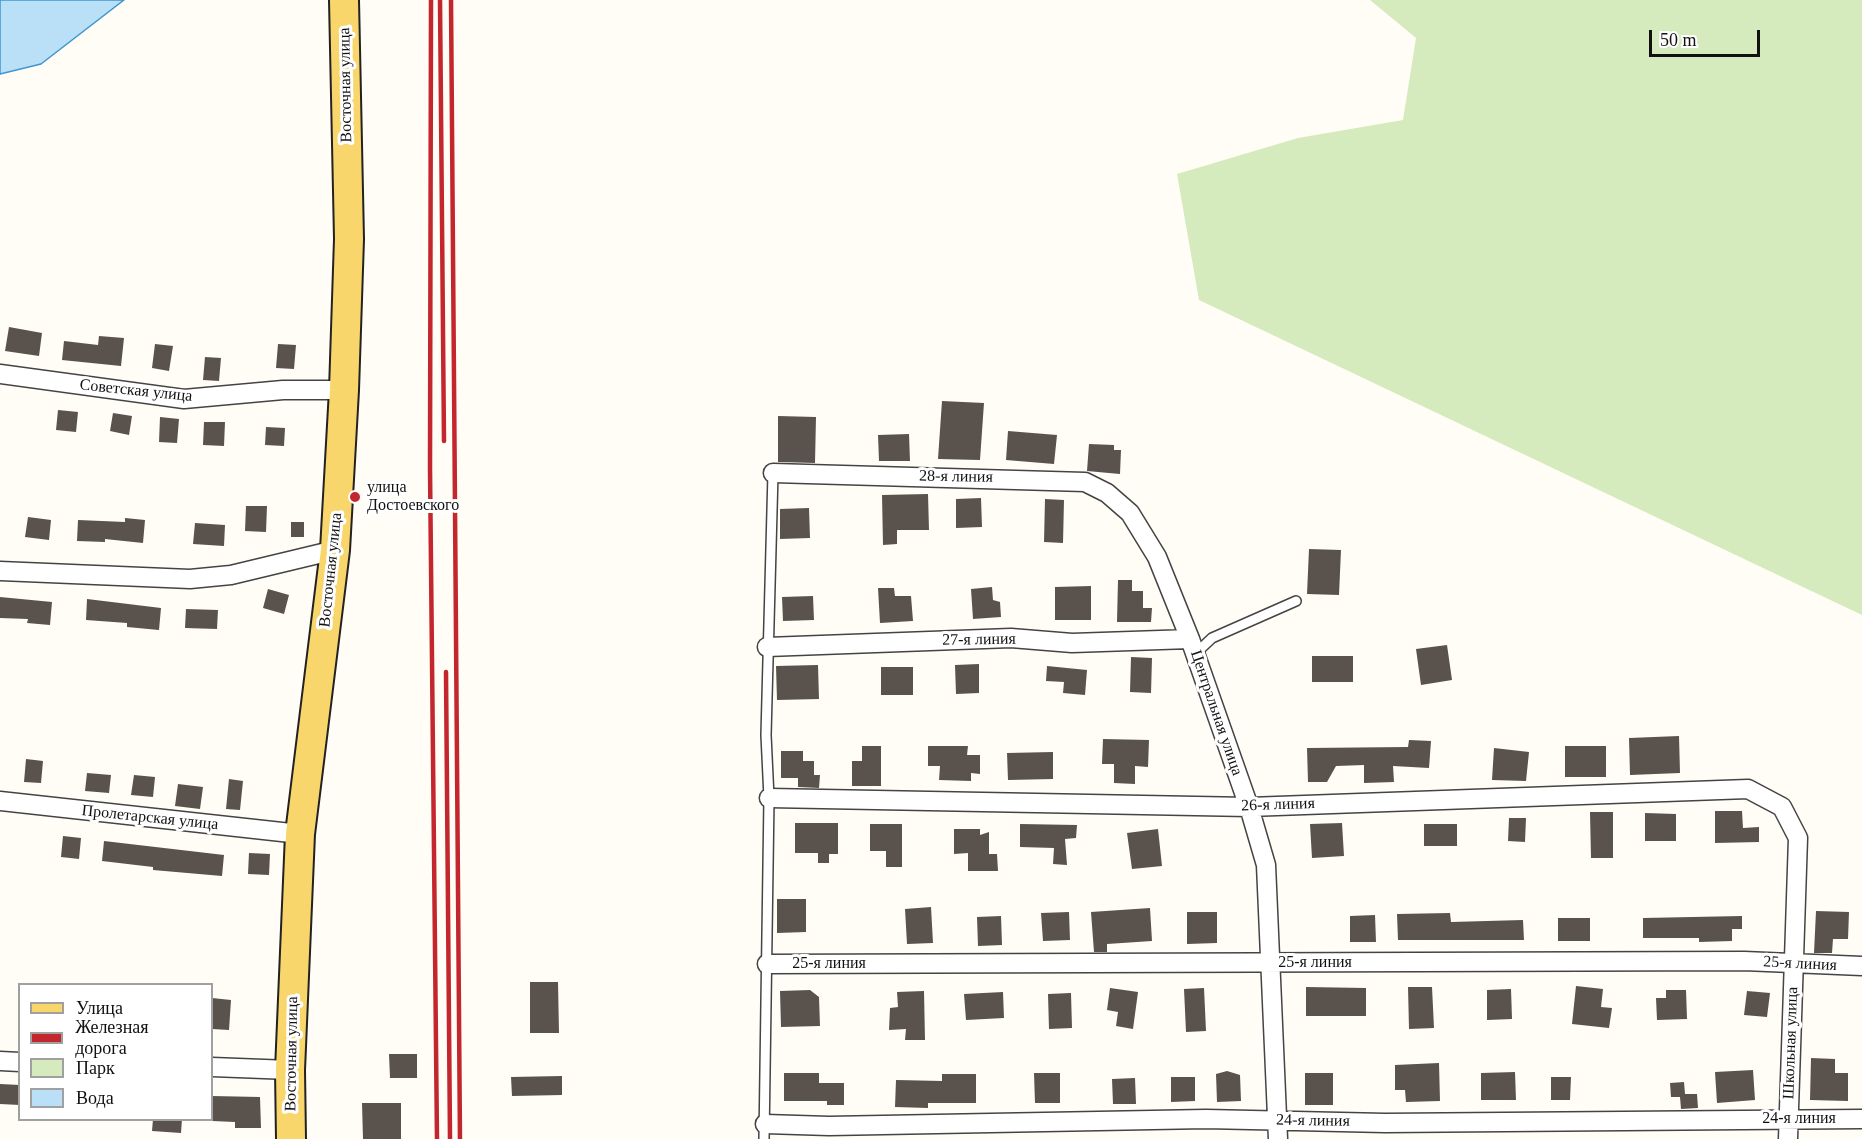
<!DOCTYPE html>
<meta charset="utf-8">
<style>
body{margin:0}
#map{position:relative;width:1862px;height:1139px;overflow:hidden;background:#fffdf5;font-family:Georgia,serif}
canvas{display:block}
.legend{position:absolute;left:18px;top:983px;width:195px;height:138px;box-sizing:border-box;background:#fff;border:2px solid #a0a0a0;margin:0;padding:8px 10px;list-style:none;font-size:18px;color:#111}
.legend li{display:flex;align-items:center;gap:12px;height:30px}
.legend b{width:30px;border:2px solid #a0a0a0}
.scale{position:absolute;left:1649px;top:30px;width:111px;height:27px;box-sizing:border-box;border:3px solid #111;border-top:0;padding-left:8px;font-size:18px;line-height:21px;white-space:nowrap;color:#111;-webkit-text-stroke:4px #fff;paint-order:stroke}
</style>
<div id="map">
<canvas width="1862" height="1139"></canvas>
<ul class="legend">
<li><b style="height:8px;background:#f9d66b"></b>Улица</li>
<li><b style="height:8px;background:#c4262e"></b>Железная дорога</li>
<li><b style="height:16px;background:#d5ebbd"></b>Парк</li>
<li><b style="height:16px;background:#b9e0f7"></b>Вода</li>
</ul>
<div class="scale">50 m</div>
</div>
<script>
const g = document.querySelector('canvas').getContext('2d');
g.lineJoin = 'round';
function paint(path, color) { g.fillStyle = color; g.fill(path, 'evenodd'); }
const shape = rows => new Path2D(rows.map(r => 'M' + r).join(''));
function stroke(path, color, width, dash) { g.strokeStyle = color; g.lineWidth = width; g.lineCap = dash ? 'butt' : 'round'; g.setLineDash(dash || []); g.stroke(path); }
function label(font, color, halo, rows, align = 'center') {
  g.font = font + ' Georgia,serif'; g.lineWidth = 6; g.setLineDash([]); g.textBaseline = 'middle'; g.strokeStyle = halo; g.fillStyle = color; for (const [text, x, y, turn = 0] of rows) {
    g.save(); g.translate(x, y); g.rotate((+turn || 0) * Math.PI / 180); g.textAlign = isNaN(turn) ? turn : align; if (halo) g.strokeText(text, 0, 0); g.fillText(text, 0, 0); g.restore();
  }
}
const green = shape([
 [1370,0,1862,0,1862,615,1199,300,1177,174,1298,138,1403,120,1416,38]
]);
const water = shape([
 [0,0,124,0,41,64,0,74,0,0]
]);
const building = shape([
 [9,327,42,333,39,356,5,351],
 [99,336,124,338,121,366,62,360,64,341,98,345],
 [155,344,173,346,169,371,152,368],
 [278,344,296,345,294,369,276,368],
 [205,357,221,358,219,381,203,380],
 [942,401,984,403,980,460,938,459],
 [58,410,78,412,76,432,56,430],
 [113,413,132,416,129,435,110,431],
 [778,416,816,417,815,463,778,462],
 [160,417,179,419,177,443,159,442],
 [204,422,225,422,224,446,203,445],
 [266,427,285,428,284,446,265,445],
 [1008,431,1057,435,1054,464,1006,460],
 [909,434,910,461,879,461,878,435],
 [1089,444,1114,445,1114,450,1121,450,1120,474,1087,471],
 [928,494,929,530,897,530,897,544,883,545,882,495],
 [981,498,982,527,956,528,956,499],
 [1045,499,1064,500,1063,543,1044,542],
 [246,506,267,506,266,532,245,531],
 [809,508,810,538,780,539,780,509],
 [28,517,51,520,49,540,25,537],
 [125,518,145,520,143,543,105,539,105,542,77,541,78,520,125,522],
 [291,522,304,522,304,537,291,537],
 [195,523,225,525,224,546,193,544],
 [1309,549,1341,550,1339,595,1307,594],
 [1118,580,1132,580,1132,591,1143,591,1143,608,1152,608,1151,622,1117,622],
 [1091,586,1091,620,1055,620,1055,587],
 [992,587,993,600,1000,602,1001,617,973,619,971,589],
 [878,588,894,588,895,596,911,596,913,621,880,623],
 [268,589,289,595,284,614,263,608],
 [813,596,814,620,783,621,782,597],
 [0,597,52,602,50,625,27,623,28,619,0,618],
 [87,599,161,608,159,630,127,627,127,623,86,620],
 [186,609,218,610,217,629,185,628],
 [1447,645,1452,680,1421,685,1416,649],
 [1312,656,1353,656,1353,682,1312,682],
 [1131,657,1152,658,1151,693,1130,692],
 [979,664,979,693,956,694,955,665],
 [818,665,819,699,777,700,776,666],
 [1047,666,1087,670,1085,695,1063,693,1064,682,1046,681],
 [881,667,913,667,913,695,881,695],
 [1679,736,1680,773,1630,775,1629,738],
 [1103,739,1149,740,1148,767,1135,766,1135,784,1114,783,1114,764,1102,764],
 [1409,740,1431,741,1429,768,1393,766,1394,782,1364,783,1364,765,1336,766,1327,782,1308,782,1307,748,1408,747],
 [862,746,881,746,881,786,852,786,852,761,862,761],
 [928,746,968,746,967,755,980,755,980,774,971,773,971,781,939,780,940,766,928,766],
 [1565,746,1606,746,1606,777,1565,777],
 [1494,748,1529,752,1526,781,1492,780],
 [781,751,803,751,803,761,814,761,814,775,820,775,819,788,798,787,798,778,781,778],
 [1053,752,1053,779,1008,780,1007,753],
 [26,759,43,761,41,783,24,782],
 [87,773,111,775,109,793,85,791],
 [134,775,155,777,153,797,131,795],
 [229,779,243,781,240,810,226,809],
 [178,784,203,787,200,809,175,806],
 [1715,811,1742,811,1743,828,1759,827,1759,842,1715,843],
 [1590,812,1613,812,1613,858,1591,858],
 [1645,813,1676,814,1676,841,1645,841],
 [1509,818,1526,818,1525,842,1508,841],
 [795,823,838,823,838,854,829,854,829,863,818,863,818,853,795,853],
 [1342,823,1344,856,1312,858,1310,824],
 [870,824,902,824,902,867,886,867,886,851,870,851],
 [1020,824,1077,825,1076,838,1065,839,1067,865,1053,864,1054,848,1020,847],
 [1424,824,1457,824,1457,846,1424,846],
 [954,829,980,829,980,835,989,832,989,854,997,854,998,871,968,871,968,853,954,854],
 [1158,829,1162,866,1132,869,1127,833],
 [63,836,81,838,79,859,61,857],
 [104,841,224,855,222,876,153,870,153,867,102,861],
 [249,853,270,854,269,875,248,874],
 [777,899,806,899,806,932,777,933],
 [931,907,933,943,907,944,905,909],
 [1150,908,1152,941,1107,944,1107,952,1094,952,1091,912],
 [1816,911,1849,912,1848,939,1833,939,1832,953,1814,953],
 [1069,912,1070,940,1043,941,1041,913],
 [1187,912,1217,912,1217,943,1187,944],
 [1450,913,1451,922,1523,920,1524,940,1398,940,1397,914],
 [1375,915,1376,942,1350,942,1350,916],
 [1001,916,1002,945,978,946,977,917],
 [1742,916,1742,929,1732,929,1732,941,1699,942,1699,938,1643,938,1643,918],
 [1558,918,1590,918,1590,941,1558,941],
 [530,982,558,982,559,1033,530,1033],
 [1576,986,1603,989,1601,1007,1612,1008,1609,1028,1572,1024],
 [1306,987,1366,988,1366,1016,1306,1016],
 [1408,987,1432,987,1434,1028,1409,1029],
 [1110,988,1138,992,1133,1029,1116,1026,1118,1012,1107,1010],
 [1204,988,1206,1031,1186,1032,1184,989],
 [1511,989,1512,1019,1487,1020,1487,990],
 [810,990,819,997,820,1026,781,1027,780,991],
 [1666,990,1686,990,1687,1019,1657,1020,1656,998,1666,998],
 [924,991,925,1040,905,1040,906,1029,889,1030,890,1008,898,1007,897,992],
 [1747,991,1770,993,1767,1017,1744,1015],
 [1003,992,1004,1018,966,1020,964,994],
 [1071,993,1072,1028,1049,1029,1048,994],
 [212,998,231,1000,229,1030,212,1029],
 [389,1054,417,1054,417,1078,390,1078],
 [1811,1058,1835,1059,1835,1073,1848,1073,1848,1101,1810,1100],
 [1439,1063,1440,1101,1406,1102,1405,1090,1395,1090,1395,1065],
 [1753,1070,1755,1100,1717,1103,1715,1072],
 [1227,1071,1240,1075,1241,1101,1217,1102,1216,1074],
 [1515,1072,1516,1100,1481,1100,1481,1073],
 [784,1073,819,1073,819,1083,844,1083,844,1105,827,1105,827,1101,784,1101],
 [1034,1073,1060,1073,1060,1103,1035,1103],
 [1305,1073,1333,1073,1333,1105,1305,1105],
 [942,1074,976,1074,976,1103,928,1103,928,1108,895,1107,896,1080,942,1081],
 [562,1076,562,1095,512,1096,511,1077],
 [1171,1077,1195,1077,1195,1101,1171,1102],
 [1551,1077,1571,1077,1570,1100,1551,1100],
 [1135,1078,1136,1104,1113,1104,1112,1079],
 [1684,1082,1685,1094,1697,1094,1698,1108,1681,1109,1680,1097,1671,1097,1670,1083],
 [0,1084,20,1085,20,1105,0,1104],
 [212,1096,260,1097,261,1128,235,1128,235,1122,212,1121],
 [362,1103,401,1103,401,1139,363,1139],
 [153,1119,182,1119,181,1133,152,1131]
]);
const service = shape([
 [1195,654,1212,638,1296,601],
 [764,1139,769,798,766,735,773,473]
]);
const minor = shape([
 [0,374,184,399,283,390,344,390],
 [773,473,1085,482,1107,493,1130,513,1157,557,1190,639,1249,807,1266,865,1278,1139],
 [0,571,190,579,231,575,335,550],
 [767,647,1011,638,1072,643,1190,639],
 [769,798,1249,807,1748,789,1782,807,1798,838,1788,1139],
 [0,801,300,834],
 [767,964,1744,961,1862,966],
 [0,1061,20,1062],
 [212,1067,290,1070],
 [765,1124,829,1126,1206,1119,1385,1123,1862,1119]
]);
const primary = shape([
 [291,1139,290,1070,300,834,335,550,344,390,349,239,344,0]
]);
const rail = shape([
 [431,0,430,468,437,1139],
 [440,0,444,441],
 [451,0,460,1139],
 [446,672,450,1139]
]);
const markers = [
 [355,497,6,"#c4262e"]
];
const streetNames = [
 ["Восточная улица",346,85,-91],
 ["Советская улица",136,391,6],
 ["28-я линия",956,477,1],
 ["Восточная улица",331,570,-84],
 ["27-я линия",979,640,-1],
 ["Центральная улица",1216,713,71],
 ["26-я линия",1278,805,-2],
 ["Пролетарская улица",150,818,6],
 ["25-я линия",1315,963],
 ["25-я линия",829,964],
 ["25-я линия",1800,964,3],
 ["Школьная улица",1791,1043,-88],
 ["Восточная улица",292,1054,-89],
 ["24-я линия",1799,1119],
 ["24-я линия",1313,1121,1]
];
const poiNames = [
 ["улица",367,488],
 ["Достоевского",367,506]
];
paint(green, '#d5ebbd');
paint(water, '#b9e0f7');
stroke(water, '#3f96cf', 1.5);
paint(building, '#5a524d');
stroke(service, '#444', 12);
stroke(minor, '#444', 21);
stroke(primary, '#222', 32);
stroke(service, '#fff', 9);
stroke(minor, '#fff', 18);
stroke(primary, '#f9d66b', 28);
stroke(rail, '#c4262e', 4.5);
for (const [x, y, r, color] of markers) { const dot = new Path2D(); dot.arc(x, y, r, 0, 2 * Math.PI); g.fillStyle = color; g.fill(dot); stroke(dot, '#fff', 2); }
label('16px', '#111', '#fff', streetNames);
label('16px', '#111', '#fff', poiNames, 'left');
</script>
